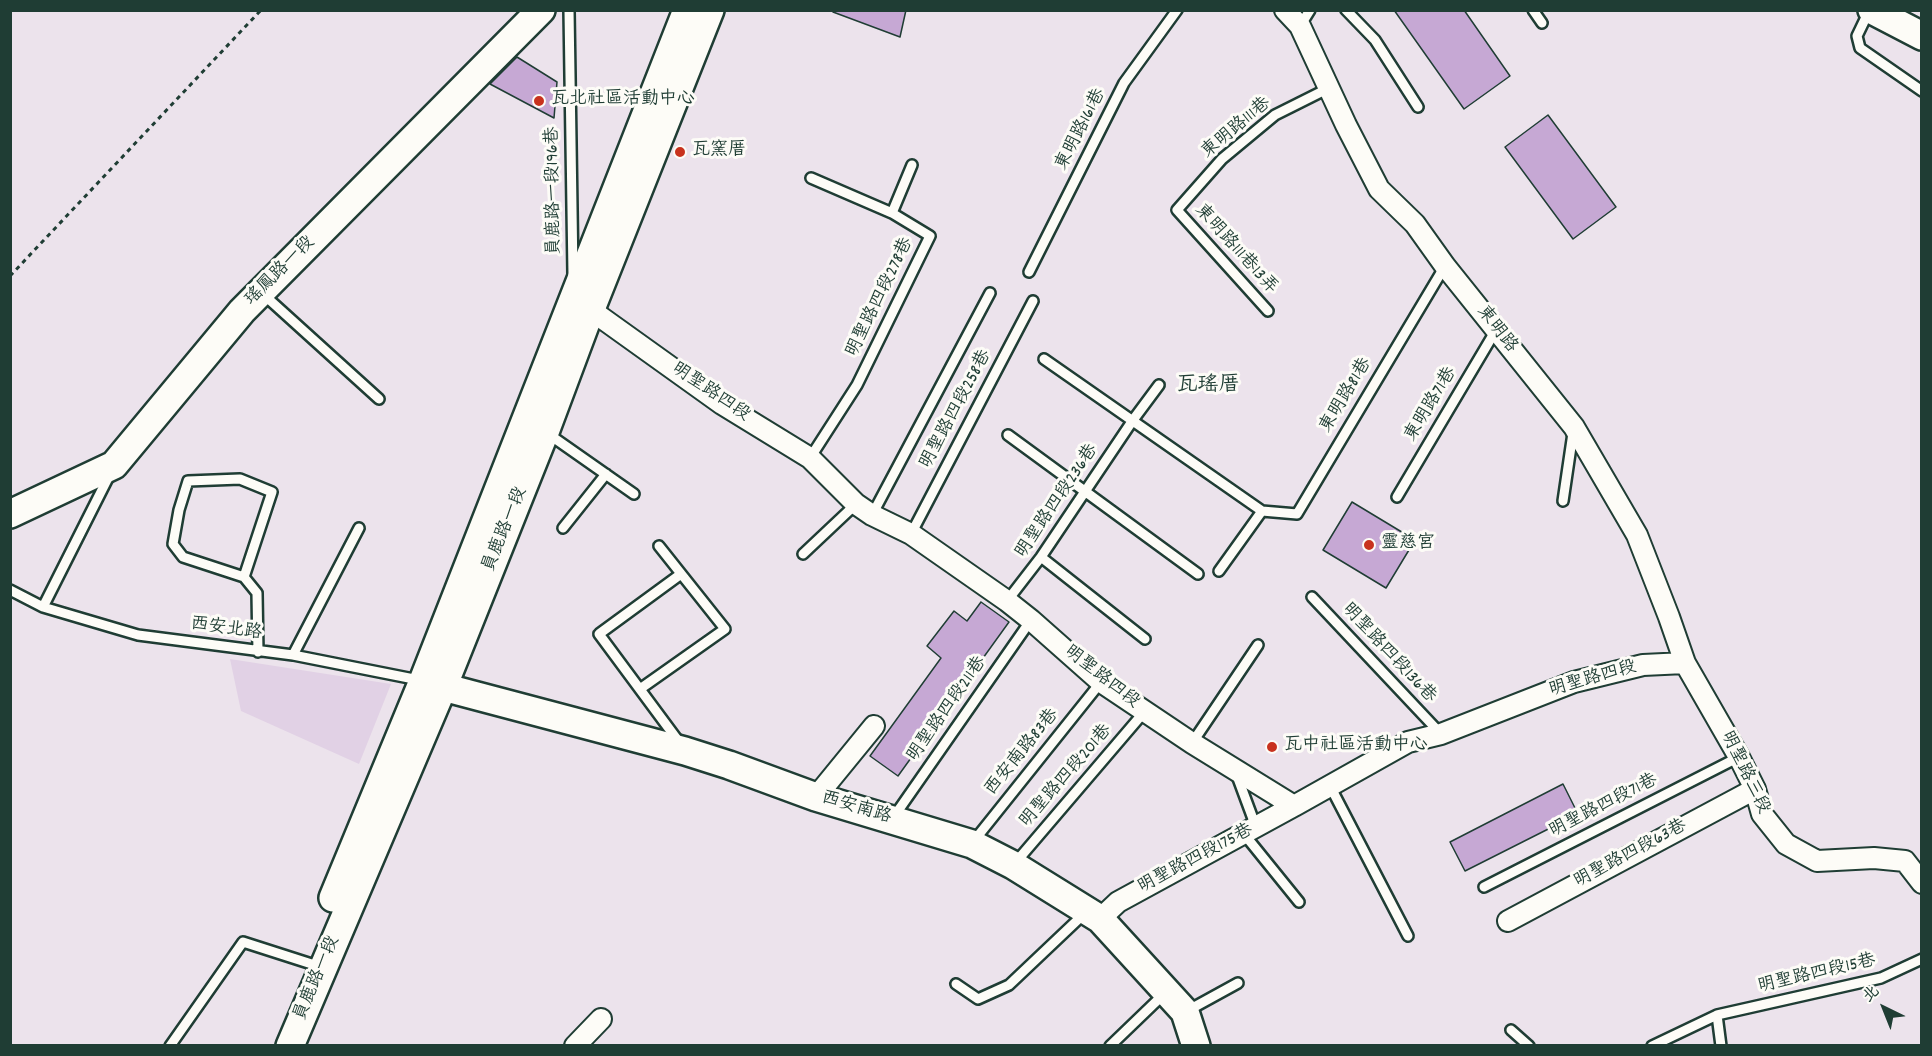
<!DOCTYPE html>
<meta charset="utf-8">
<style>
body{margin:0}
#map{position:relative;width:1932px;height:1056px;overflow:hidden;background:#ece3ec;font-family:Dekko,"LXGW WenKai TC",sans-serif}
canvas{display:block}
.frame{position:absolute;inset:0;border:12px solid #1f3d34;pointer-events:none}
.north{position:absolute;left:1854px;top:978px;width:60px;height:60px;-webkit-text-stroke:4px #fdfcf7;paint-order:stroke;rotate:317deg;font-size:16px;font-weight:700;line-height:24px;text-align:center;color:#1f3d34}
.north::after{content:'';display:block;margin:auto;width:21px;height:27px;background:#1f3d34;clip-path:polygon(50% 0,100% 100%,50% 72%,0 100%)}
</style>
<div id="map">
<canvas width="1932" height="1056"></canvas>
<div class="frame"></div>
<div class="north">北</div>
</div>
<script>
const g = document.querySelector('canvas').getContext('2d');
g.lineJoin = 'round';
function paint(path, color) { g.fillStyle = color; g.fill(path, 'evenodd'); }
const shape = rows => new Path2D(rows.map(r => 'M' + r).join(''));
function stroke(path, color, width, dash) { g.strokeStyle = color; g.lineWidth = width; g.lineCap = dash ? 'butt' : 'round'; g.setLineDash(dash || []); g.stroke(path); }
function label(font, color, halo, rows, align = 'center') {
  g.font = font + ' Dekko,"LXGW WenKai TC",sans-serif'; g.lineWidth = 6; g.setLineDash([]); g.textBaseline = 'middle'; g.strokeStyle = halo; g.fillStyle = color; for (const [text, x, y, turn = 0] of rows) {
    g.save(); g.translate(x, y); g.rotate((+turn || 0) * Math.PI / 180); g.textAlign = isNaN(turn) ? turn : align; if (halo) g.strokeText(text, 0, 0); g.fillText(text, 0, 0); g.restore();
  }
}
const built = shape([
 [230,659,391,684,359,764,241,711]
]);
const building = shape([
 [833,10,906,10,900,37,833,12,833,10],
 [1394,10,1464,10,1510,76,1464,109,1394,10],
 [517,57,557,82,554,118,490,84,517,57],
 [1548,115,1616,207,1573,239,1505,147,1548,115],
 [1352,502,1415,540,1386,588,1323,550,1352,502],
 [981,602,1009,622,898,776,870,756,941,658,927,646,954,611,967,621,981,602],
 [1563,784,1578,814,1465,871,1450,842,1563,784]
]);
const path = shape([
 [10,276,261,10]
]);
const lane = shape([
 [569,10,573,275],
 [1346,10,1375,40,1418,107],
 [1533,10,1542,23],
 [1869,11,1857,36,1860,48,1922,91],
 [1300,26,1310,10],
 [892,213,912,165],
 [1029,272,1124,83,1177,10],
 [263,294,379,399],
 [1268,311,1177,210,1222,159,1275,115,1329,88],
 [1044,359,1262,511],
 [547,433,634,494],
 [1008,435,1198,574],
 [810,458,857,385,930,236,892,213,811,178],
 [1397,497,1496,330],
 [1563,501,1573,433],
 [1262,511,1297,514,1445,266],
 [872,515,990,293],
 [563,528,606,474],
 [911,534,1033,301],
 [803,554,856,504],
 [1041,557,1145,639],
 [1219,571,1262,511],
 [244,577,272,492,240,479,188,481,179,510,173,544,183,557,244,577,257,593,258,652],
 [10,590,43,607,138,635,293,655,419,680],
 [1312,597,1441,734],
 [1007,601,1041,557,1133,420,1159,385],
 [43,607,109,476],
 [293,655,359,528],
 [640,689,725,629,659,546],
 [679,742,599,634,681,574],
 [1192,743,1258,645],
 [1236,773,1256,827],
 [1330,786,1408,936],
 [893,818,1031,620],
 [1244,834,1299,902],
 [973,842,1101,682],
 [1016,862,1145,711],
 [1484,887,1739,757],
 [956,984,978,999,1009,985,1086,912],
 [1187,1011,1238,983],
 [1511,1030,1529,1046],
 [170,1046,243,942,321,967],
 [1110,1046,1165,993],
 [1652,1046,1717,1015],
 [1721,1046,1717,1015,1881,978,1922,959]
]);
const street = shape([
 [1285,10,1300,26,1346,125,1379,189,1415,224,1445,266,1574,427,1637,535,1669,617,1685,663,1739,757,1755,789,1762,814,1786,844,1817,861,1874,858,1905,861,1922,883],
 [581,303,722,404,810,458,856,504,872,515,911,534,1007,601,1031,620,1101,682,1192,743,1294,806,1408,742,1441,734,1574,682,1643,665,1685,663],
 [816,797,874,726],
 [1100,919,1118,902,1294,806],
 [1508,921,1755,789],
 [575,1046,601,1019]
]);
const secondary = shape([
 [1872,10,1922,36],
 [10,514,114,465,242,311,541,10],
 [443,687,685,751,729,765,816,797,972,844,1013,865,1100,919,1185,1012,1196,1046],
 [333,898,423,681,687,10],
 [290,1046,443,687,545,432,591,309,710,10]
]);
const markers = [
 [539,101,6,"#c8321e"],
 [680,152,6,"#c8321e"],
 [1369,545,6,"#c8321e"],
 [1272,747,6,"#c8321e"]
];
const poiNames = [
 ["瓦北社區活動中心",551,101],
 ["瓦窯厝",692,152],
 ["靈慈宮",1381,545],
 ["瓦中社區活動中心",1284,747]
];
const streetNames = [
 ["東明路111巷",1237,129,-40],
 ["東明路161巷",1082,130,-63],
 ["員鹿路一段196巷",555,191,-91],
 ["東明路111巷13弄",1235,250,48],
 ["瑤鳳路一段",281,272,-45],
 ["明聖路四段278巷",881,298,-64],
 ["東明路",1496,330,52],
 ["明聖路四段",710,393,34],
 ["東明路81巷",1347,396,-59],
 ["東明路71巷",1432,405,-59],
 ["明聖路四段258巷",957,410,-62],
 ["明聖路四段236巷",1058,502,-56],
 ["員鹿路一段",506,530,-68],
 ["西安北路",226,630,8],
 ["明聖路四段136巷",1388,654,47],
 ["明聖路四段",1101,678,38],
 ["明聖路四段",1593,680,-16],
 ["明聖路四段211巷",948,710,-55],
 ["西安南路83巷",1023,753,-51],
 ["明聖路三段",1744,773,64],
 ["明聖路四段201巷",1067,777,-49],
 ["明聖路四段71巷",1604,807,-27],
 ["西安南路",856,809,17],
 ["明聖路四段63巷",1631,855,-28],
 ["明聖路四段175巷",1196,860,-28],
 ["明聖路四段15巷",1817,975,-13],
 ["員鹿路一段",318,979,-67]
];
const quarterNames = [
 ["瓦瑤厝",1208,387]
];
paint(built, '#e1d1e5');
paint(building, '#c6a8d4');
stroke(building, '#1f3d34', 1.5);
stroke(lane, '#1f3d34', 14);
stroke(street, '#1f3d34', 24);
stroke(secondary, '#1f3d34', 32);
stroke(path, '#1f3d34', 3, [4.5, 4.5]);
stroke(lane, '#fdfcf7', 9);
stroke(street, '#fdfcf7', 20);
stroke(secondary, '#fdfcf7', 27);
for (const [x, y, r, color] of markers) { const dot = new Path2D(); dot.arc(x, y, r, 0, 2 * Math.PI); g.fillStyle = color; g.fill(dot); stroke(dot, '#fdfcf7', 2); }
label('18px', '#1f3d34', '#fdfcf7', poiNames, 'left');
label('18px', '#1f3d34', '#fdfcf7', streetNames);
label('21px', '#1f3d34', '#fdfcf7', quarterNames);
</script>
